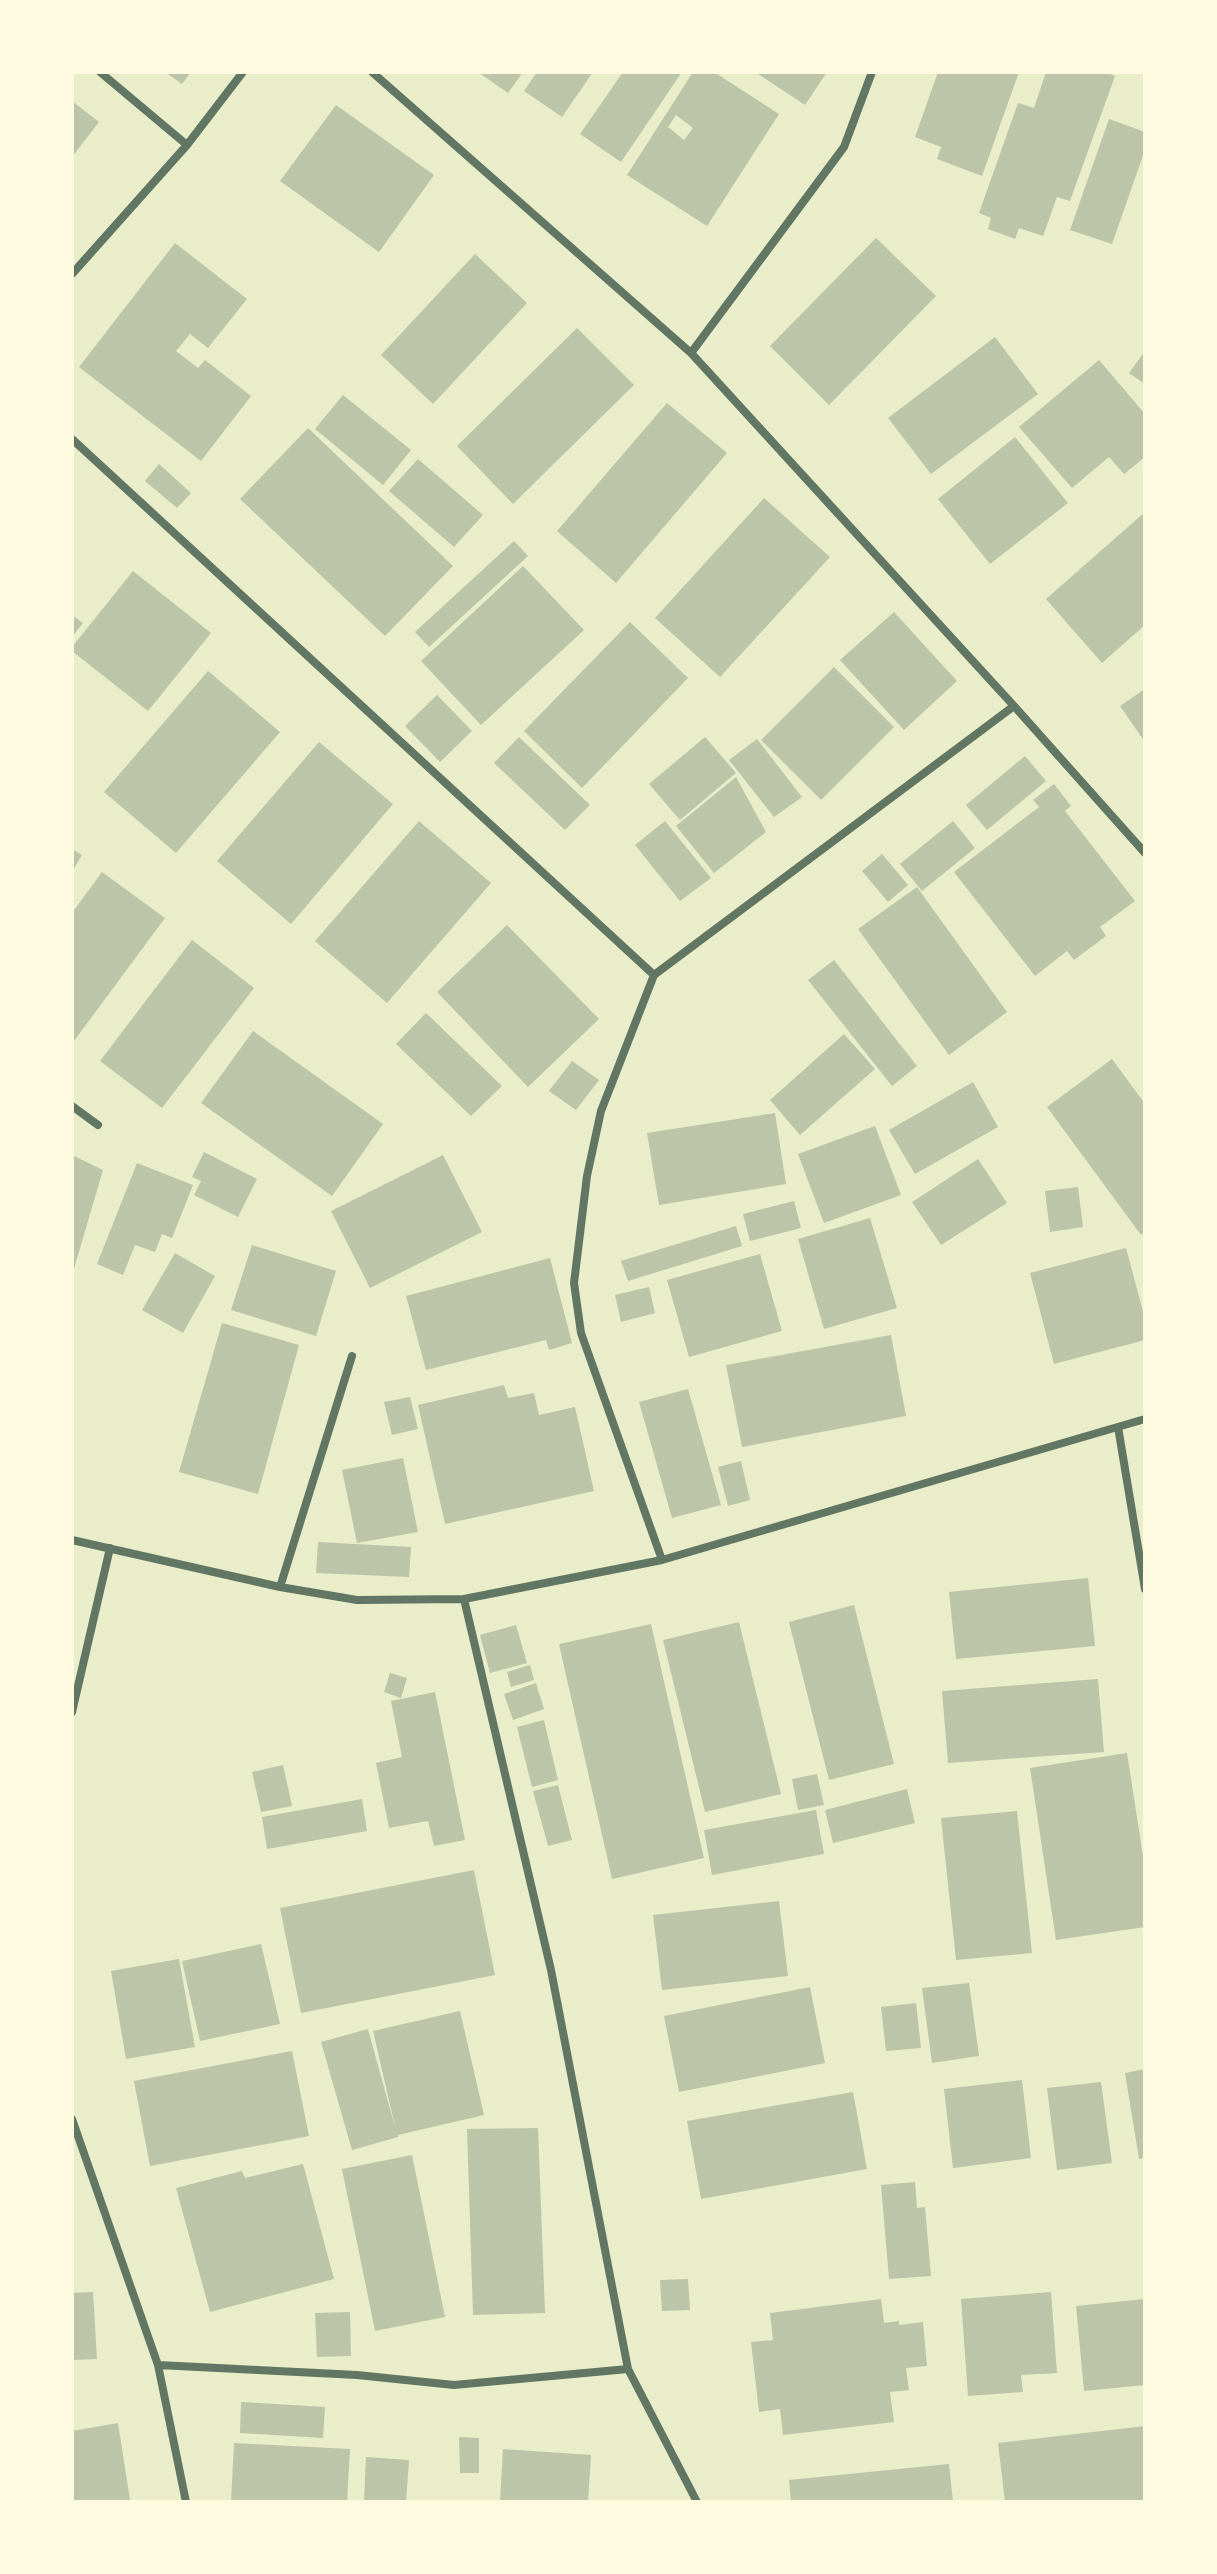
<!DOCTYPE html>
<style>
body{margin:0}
#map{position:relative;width:1217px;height:2574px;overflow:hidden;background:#e9edc9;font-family:"Space Grotesk",sans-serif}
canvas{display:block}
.frame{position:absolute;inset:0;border:74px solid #fefae0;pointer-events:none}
</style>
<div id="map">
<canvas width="1217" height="2574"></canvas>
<div class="frame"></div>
</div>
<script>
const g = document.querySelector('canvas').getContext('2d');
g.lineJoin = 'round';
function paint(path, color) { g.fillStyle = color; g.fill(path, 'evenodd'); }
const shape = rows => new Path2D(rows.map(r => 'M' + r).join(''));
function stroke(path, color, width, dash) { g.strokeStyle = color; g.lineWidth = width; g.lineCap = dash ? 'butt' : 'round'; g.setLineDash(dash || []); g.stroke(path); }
const building = shape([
 [165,72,191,72,182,84],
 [478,72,523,72,508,93],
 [537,72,593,72,562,117,524,91],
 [623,72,682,72,621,162,580,134],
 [693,72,714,72,779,114,707,226,627,175],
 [676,115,693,128,684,140,668,127],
 [755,72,827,72,805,105],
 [938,72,1019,72,982,176,937,159,941,147,915,137],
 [1046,72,1104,72,1115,76,1070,201,1057,197,1043,236,1019,228,1015,239,988,229,991,218,979,213,1018,103,1034,108],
 [72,101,99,122,72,157],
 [336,105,434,175,379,252,280,181],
 [1109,119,1145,132,1145,150,1112,244,1070,230],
 [876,238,936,296,829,405,770,346],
 [175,243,247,299,208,348,190,334,176,351,198,368,205,360,251,396,201,461,79,367],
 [475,254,527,303,433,404,381,355],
 [577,328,634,385,513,504,457,446],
 [995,337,1038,394,931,474,888,418],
 [1145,351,1145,384,1129,373],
 [1099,360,1145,414,1145,457,1124,474,1109,457,1072,488,1019,427],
 [343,395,411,450,383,485,315,429],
 [667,403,727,453,616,583,557,531],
 [308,428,453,566,385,636,240,499],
 [1015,437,1068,503,990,564,938,499],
 [418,459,483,515,454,547,389,491],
 [159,464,191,493,177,508,145,481],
 [764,498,830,557,720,677,655,618],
 [1145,512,1145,625,1102,663,1046,599],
 [514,541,528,556,429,647,415,632],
 [523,566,584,630,481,725,421,661],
 [133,571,211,633,148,711,72,651,72,647],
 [894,612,957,681,904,730,840,660],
 [72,615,83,623,72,637],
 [630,622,688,678,582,788,524,731],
 [834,667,894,727,821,800,761,740],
 [208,671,280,732,176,853,104,792],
 [1145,689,1145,742,1120,706],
 [437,695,472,731,440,762,405,726],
 [519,737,590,805,565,830,494,763],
 [705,737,736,773,680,820,649,784],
 [757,739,802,797,774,817,729,760],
 [319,742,393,804,291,924,217,861],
 [1025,756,1046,781,987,830,966,805],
 [736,777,766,832,714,873,676,826],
 [1054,784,1071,806,1065,811,1135,901,1100,927,1106,936,1074,960,1067,951,1035,976,954,872,1039,807,1033,800],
 [419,821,491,883,387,1003,315,941],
 [665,821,711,878,680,901,635,845],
 [953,821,975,848,922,891,900,864],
 [72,849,82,855,72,872],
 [882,854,908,885,888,902,862,871],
 [102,872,165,918,74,1041,72,1040,72,913],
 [917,887,1007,1012,949,1055,858,929],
 [507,925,599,1019,528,1087,437,992],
 [192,940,254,988,162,1108,100,1061],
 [834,960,917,1066,892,1086,808,980],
 [426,1013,502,1086,471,1116,396,1044],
 [253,1031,383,1124,332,1196,201,1103],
 [844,1034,875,1069,800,1135,770,1100],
 [1112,1059,1145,1104,1145,1232,1141,1235,1047,1107],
 [572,1061,599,1080,576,1110,549,1091],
 [973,1082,998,1127,915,1174,889,1130],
 [775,1113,786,1184,659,1205,647,1133],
 [875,1126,901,1195,824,1223,798,1154],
 [204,1152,257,1179,238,1217,194,1195,201,1181,192,1177],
 [72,1155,103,1170,73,1272,72,1272],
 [443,1155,482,1232,370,1288,331,1211],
 [978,1159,1007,1203,941,1245,912,1202],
 [137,1163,193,1185,172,1238,162,1234,155,1252,135,1245,123,1275,97,1264],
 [1078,1187,1083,1227,1050,1232,1045,1191],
 [794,1201,801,1228,750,1241,743,1214],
 [870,1218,897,1308,824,1329,798,1239],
 [736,1226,742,1246,628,1281,621,1261],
 [252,1245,336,1271,316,1336,231,1310],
 [1126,1248,1145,1319,1145,1340,1054,1364,1030,1273],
 [175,1253,215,1276,183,1333,142,1310],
 [760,1254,782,1331,689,1357,667,1280],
 [550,1258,572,1343,549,1350,546,1340,426,1370,406,1296],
 [649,1287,655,1313,621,1322,615,1295],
 [222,1323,299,1345,258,1494,179,1472],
 [891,1335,906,1416,742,1447,726,1365],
 [504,1385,508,1398,534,1393,539,1415,575,1407,594,1491,445,1524,418,1405],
 [688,1389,721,1505,672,1518,639,1402],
 [410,1397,418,1429,392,1435,384,1402],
 [403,1458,418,1532,357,1543,342,1470],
 [741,1461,750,1500,728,1506,718,1467],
 [318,1542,411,1547,409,1577,316,1573],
 [1088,1578,1095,1646,956,1659,949,1592],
 [854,1605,894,1764,829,1780,789,1622],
 [739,1622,781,1794,705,1812,663,1640],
 [651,1624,704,1858,612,1879,559,1644],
 [516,1625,527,1663,490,1673,480,1635],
 [530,1665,534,1680,511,1687,507,1672],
 [390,1673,407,1678,401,1698,384,1692],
 [1098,1679,1104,1752,948,1763,942,1691],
 [536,1683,544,1709,513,1720,504,1694],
 [435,1692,465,1840,434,1846,428,1821,389,1828,376,1763,402,1757,391,1701],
 [544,1720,558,1780,532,1787,517,1727],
 [1127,1753,1145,1869,1145,1927,1056,1940,1030,1768],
 [283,1765,292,1806,261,1812,252,1772],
 [817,1774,824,1805,798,1810,792,1779],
 [558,1785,572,1840,548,1846,533,1791],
 [907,1789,915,1823,833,1843,825,1810],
 [362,1799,367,1831,267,1849,262,1817],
 [816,1810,824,1854,712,1875,704,1830],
 [1017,1811,1032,1953,956,1960,941,1818],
 [474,1870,495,1975,301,2013,280,1908],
 [779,1901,788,1976,662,1990,653,1915],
 [261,1944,280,2024,200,2041,182,1961],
 [179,1959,195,2047,126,2059,111,1971],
 [969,1983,979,2056,932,2063,922,1988],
 [810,1987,825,2063,679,2092,664,2016],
 [916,2003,921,2048,886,2051,881,2007],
 [460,2011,484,2115,398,2135,398,2137,352,2150,321,2042,368,2029,396,2131,373,2031],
 [292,2051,309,2136,150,2166,134,2081],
 [1145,2069,1145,2158,1139,2159,1125,2073],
 [1022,2080,1031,2158,953,2168,944,2089],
 [1101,2082,1112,2163,1057,2170,1047,2088],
 [853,2092,867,2169,701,2199,687,2121],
 [538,2128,545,2313,473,2315,467,2129],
 [412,2155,445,2317,375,2331,342,2169],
 [303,2164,334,2279,210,2312,176,2188,242,2171,245,2178],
 [915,2182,917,2208,925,2207,931,2276,889,2279,881,2185],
 [688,2279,690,2310,662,2311,660,2280],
 [93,2292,97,2359,72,2360,72,2293],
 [1051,2292,1057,2373,1021,2375,1023,2392,968,2396,961,2299],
 [881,2299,884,2323,899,2321,899,2325,923,2322,927,2366,906,2368,909,2390,890,2392,894,2422,783,2435,780,2409,759,2412,751,2342,773,2340,770,2313],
 [1145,2299,1145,2385,1084,2391,1076,2306],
 [350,2312,351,2356,317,2357,315,2313],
 [241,2402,325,2407,323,2438,240,2433],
 [118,2423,130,2500,72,2502,72,2431],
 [1145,2426,1145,2502,1005,2502,998,2443],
 [459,2437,479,2438,479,2473,460,2473],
 [234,2443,350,2449,347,2502,231,2502],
 [503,2449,591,2455,588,2502,500,2502],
 [366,2457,409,2460,406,2502,364,2502],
 [949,2464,953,2502,791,2502,789,2480]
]);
const minor = shape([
 [100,72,187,145],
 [372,72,691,353,1014,706,1145,853],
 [72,274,187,145,243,72],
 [691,353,844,147,872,72],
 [72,439,654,975],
 [72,1106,98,1125],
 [1118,1427,1145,1589],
 [72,1540,280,1587,357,1600,464,1599,662,1560,1145,1419],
 [662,1560,581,1333,574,1283,587,1176,601,1111,654,975,1014,706],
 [280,1587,352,1356],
 [464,1599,551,1970,628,2369,697,2502],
 [72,1712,110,1548],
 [72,2119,158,2365,186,2502],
 [158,2365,357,2375,454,2385,628,2369]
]);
paint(building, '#bcc5a7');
stroke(minor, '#617663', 8);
</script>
